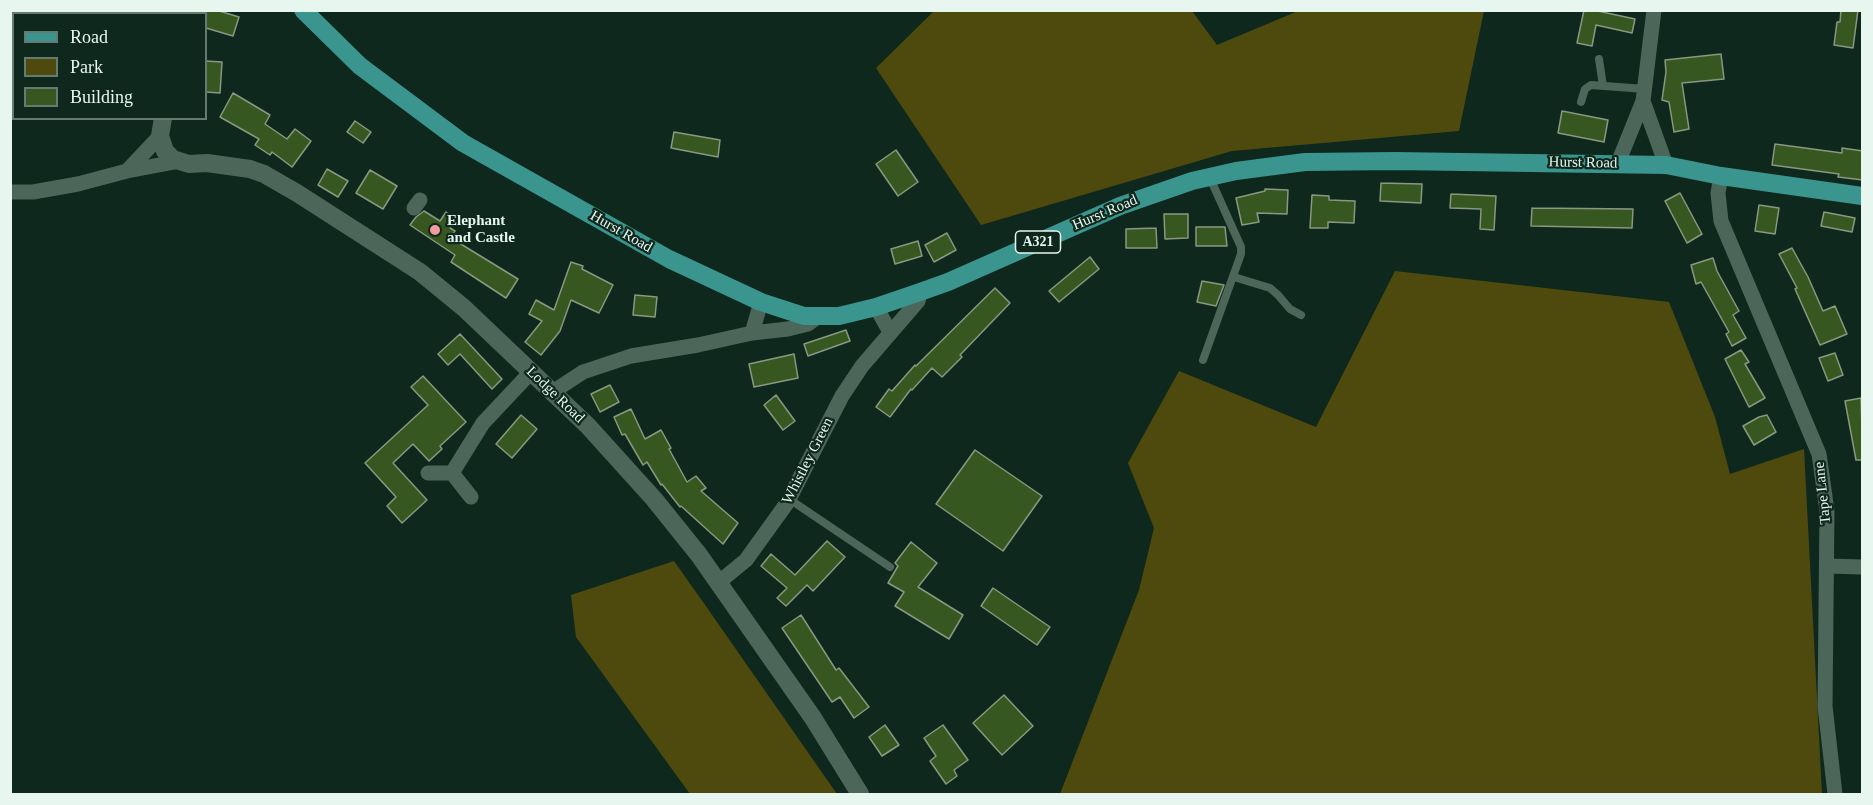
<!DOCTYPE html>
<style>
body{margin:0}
#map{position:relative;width:1873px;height:805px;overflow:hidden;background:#0e281d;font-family:Georgia,serif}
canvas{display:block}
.frame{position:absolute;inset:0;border:12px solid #e7f6ee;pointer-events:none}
.legend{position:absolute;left:12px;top:12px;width:195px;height:108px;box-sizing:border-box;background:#0e281d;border:2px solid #657a71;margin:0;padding:8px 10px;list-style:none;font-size:18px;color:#e7f6ee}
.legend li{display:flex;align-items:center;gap:12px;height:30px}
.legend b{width:30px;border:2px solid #657a71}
</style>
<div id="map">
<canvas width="1873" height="805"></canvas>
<div class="frame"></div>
<ul class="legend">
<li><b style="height:8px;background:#3a958e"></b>Road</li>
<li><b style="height:16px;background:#4e4a0d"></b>Park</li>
<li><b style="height:16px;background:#375721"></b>Building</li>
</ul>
</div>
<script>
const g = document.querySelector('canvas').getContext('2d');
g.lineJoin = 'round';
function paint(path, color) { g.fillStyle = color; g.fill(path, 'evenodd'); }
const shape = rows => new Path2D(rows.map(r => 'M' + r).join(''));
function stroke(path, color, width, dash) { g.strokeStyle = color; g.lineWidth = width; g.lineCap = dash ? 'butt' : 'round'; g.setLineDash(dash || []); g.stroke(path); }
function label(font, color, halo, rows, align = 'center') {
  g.font = font + ' Georgia,serif'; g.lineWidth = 4.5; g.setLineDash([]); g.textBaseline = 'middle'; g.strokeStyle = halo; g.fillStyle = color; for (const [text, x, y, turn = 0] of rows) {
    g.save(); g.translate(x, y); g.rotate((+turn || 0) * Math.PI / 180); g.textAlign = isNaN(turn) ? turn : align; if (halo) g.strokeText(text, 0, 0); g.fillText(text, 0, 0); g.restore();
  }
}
const green = shape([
 [935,10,1192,11,1217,45,1298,11,1484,11,1459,131,1232,151,981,225,876,68],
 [1395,271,1669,302,1715,417,1730,474,1804,449,1822,794,1060,794,1139,590,1154,528,1128,463,1179,371,1316,427],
 [674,561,703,602,837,794,690,794,576,637,571,595]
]);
const building = shape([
 [206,10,216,10,239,17,233,36,206,28,206,10],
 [1584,10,1593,10,1635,19,1632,33,1596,25,1592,46,1577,43,1584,10],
 [1841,10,1858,10,1853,48,1834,45,1837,22,1840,22,1841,10],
 [1721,54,1724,79,1682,83,1689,129,1674,132,1669,102,1662,100,1666,72,1665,60,1721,54],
 [206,61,222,62,220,93,206,92,206,61],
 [233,93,270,115,265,124,287,139,295,129,311,141,292,167,272,152,270,155,255,145,259,139,220,117,233,93],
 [1562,111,1608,120,1604,142,1558,133,1562,111],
 [355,121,371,132,363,143,347,132,355,121],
 [674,132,720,140,718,157,671,148,674,132],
 [1775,144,1842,153,1842,148,1863,151,1863,180,1838,177,1839,174,1772,165,1775,144],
 [896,150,918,182,898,196,876,164,896,150],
 [327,169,348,181,338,197,318,185,327,169],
 [370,170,397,186,383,209,356,193,370,170],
 [1381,183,1422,184,1421,203,1380,201,1381,183],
 [1265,189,1288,190,1287,214,1257,213,1259,222,1242,225,1236,198,1265,191,1265,189],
 [1680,193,1702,234,1687,243,1665,201,1680,193],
 [1451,194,1496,196,1494,230,1480,229,1481,209,1450,208,1451,194],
 [1312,195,1329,196,1329,200,1355,201,1354,223,1328,222,1328,228,1310,228,1312,195],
 [1759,205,1779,208,1775,234,1755,231,1759,205],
 [1532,208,1633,209,1632,228,1531,226,1532,208],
 [424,211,440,221,446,212,456,219,450,228,455,231,451,238,518,279,506,298,451,262,455,255,410,225,416,217,424,211],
 [1824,212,1855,218,1852,232,1821,226,1824,212],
 [1164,214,1188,214,1188,238,1165,239,1164,214],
 [1196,227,1225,227,1227,246,1196,246,1196,227],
 [1156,228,1157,248,1126,248,1126,229,1156,228],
 [947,233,956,250,934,262,925,245,947,233],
 [918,241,922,256,895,264,891,249,918,241],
 [1792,248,1808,277,1823,311,1835,306,1847,334,1820,345,1795,289,1797,288,1779,254,1792,248],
 [1090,257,1099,269,1059,302,1049,291,1090,257],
 [1713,258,1717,271,1739,311,1733,315,1746,338,1732,346,1726,334,1729,332,1701,282,1696,284,1691,265,1713,258],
 [571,262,583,266,582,269,613,285,599,313,571,300,560,331,541,355,525,342,542,321,529,314,536,300,554,310,571,262],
 [1202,281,1224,285,1216,306,1197,302,1202,281],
 [995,288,1010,303,960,355,962,357,942,377,932,368,912,390,911,389,890,417,876,407,889,389,892,391,915,365,916,366,995,288],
 [635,295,657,297,655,317,633,315,635,295],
 [846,330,850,341,808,356,804,344,846,330],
 [460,334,502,379,492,389,460,354,448,365,438,354,460,334],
 [1741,350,1749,362,1745,364,1765,398,1749,407,1725,359,1741,350],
 [1835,353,1843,375,1828,381,1819,358,1835,353],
 [794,354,798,378,754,387,749,364,794,354],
 [423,376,466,422,440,446,442,449,429,461,413,444,393,463,427,500,402,523,387,506,396,497,365,463,428,405,411,387,423,376],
 [610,385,619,402,600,412,591,394,610,385],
 [776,395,795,421,783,430,764,405,776,395],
 [1861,398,1863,460,1856,460,1845,401,1861,398],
 [631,409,645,439,661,430,671,448,669,449,687,482,696,476,706,488,701,491,738,523,723,544,681,506,680,507,662,484,661,485,647,462,643,465,625,434,622,435,614,417,631,409],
 [521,415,537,429,512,458,496,444,521,415],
 [1767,415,1776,432,1754,445,1743,426,1759,417,1767,415],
 [975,450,1042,496,1003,551,936,504,975,450],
 [827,541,845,557,813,591,807,585,786,606,777,598,787,588,761,566,771,554,795,575,827,541],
 [911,542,937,563,918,587,963,615,949,639,895,606,904,592,888,583,898,566,895,563,911,542],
 [993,588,1050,627,1037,645,981,606,993,588],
 [801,615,836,670,839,668,869,707,854,718,840,697,832,702,782,628,801,615],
 [1004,695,1033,726,1002,755,973,723,1004,695],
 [885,725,899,745,882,756,869,737,885,725],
 [943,725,968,760,954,770,957,776,946,784,930,761,936,756,924,738,943,725]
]);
const lane = shape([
 [1599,59,1603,86],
 [1581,102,1585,89,1591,85,1645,89],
 [1234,277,1270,288,1278,295,1290,309,1301,315],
 [1203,360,1241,254,1241,247,1210,178],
 [789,499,890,567]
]);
const street = shape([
 [1643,101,1666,165],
 [1618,163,1643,101,1654,10],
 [127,171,160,136],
 [1721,176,1718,193,1721,221,1819,454,1827,511,1825,706,1835,794],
 [10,192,33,192,78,184,127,171,180,161],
 [414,208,420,200],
 [876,307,890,332],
 [752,333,761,302],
 [551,393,583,372,631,356,698,345,752,333,788,329,808,324,819,316],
 [428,473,452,473,483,423,531,372],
 [452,473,471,497],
 [1827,566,1862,567],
 [718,583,746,560,787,503,842,396,862,366,918,301,920,292]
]);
const secondary = shape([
 [189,14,190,10],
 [163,118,160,136,165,151,173,159,189,164,207,163,250,169,264,174,297,193,420,272,464,308,588,426,654,499,699,555,813,718,860,794]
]);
const primary = shape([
 [303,10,360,66,463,143,669,259,761,302,804,316,839,316,876,307,920,292,948,282,1120,206,1192,181,1236,171,1305,162,1395,161,1666,165,1721,176,1862,196]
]);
const markers = [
 [435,230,6,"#f49aa0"]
];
const shields = [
 [1038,242,45]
];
const shieldNames = [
 ["A321",1038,242]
];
const streetNames = [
 ["Hurst Road",1583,163,1],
 ["Hurst Road",1105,213,-23],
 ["Hurst Road",621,232,30],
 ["Lodge Road",555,395,44],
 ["Whistley Green",808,461,-63],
 ["Tape Lane",1823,493,-96]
];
const poiNames = [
 ["Elephant",447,221],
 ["and Castle",447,238]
];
paint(green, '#4e4a0d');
paint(building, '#375721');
stroke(building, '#899881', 1.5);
stroke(lane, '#4c675a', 8);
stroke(street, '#4c675a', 15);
stroke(secondary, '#4c675a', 18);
stroke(primary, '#3a958e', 18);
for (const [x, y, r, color] of markers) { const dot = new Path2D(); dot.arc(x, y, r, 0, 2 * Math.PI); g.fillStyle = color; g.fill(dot); stroke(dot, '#0e281d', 2); }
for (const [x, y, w] of shields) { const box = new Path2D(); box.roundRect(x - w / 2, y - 11, w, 22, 4.5); g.fillStyle = '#0e281d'; g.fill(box); stroke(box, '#e7f6ee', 1.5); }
label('bold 14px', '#e7f6ee', null, shieldNames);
label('15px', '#e7f6ee', '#0e281d', streetNames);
label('bold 15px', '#e7f6ee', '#0e281d', poiNames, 'left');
</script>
